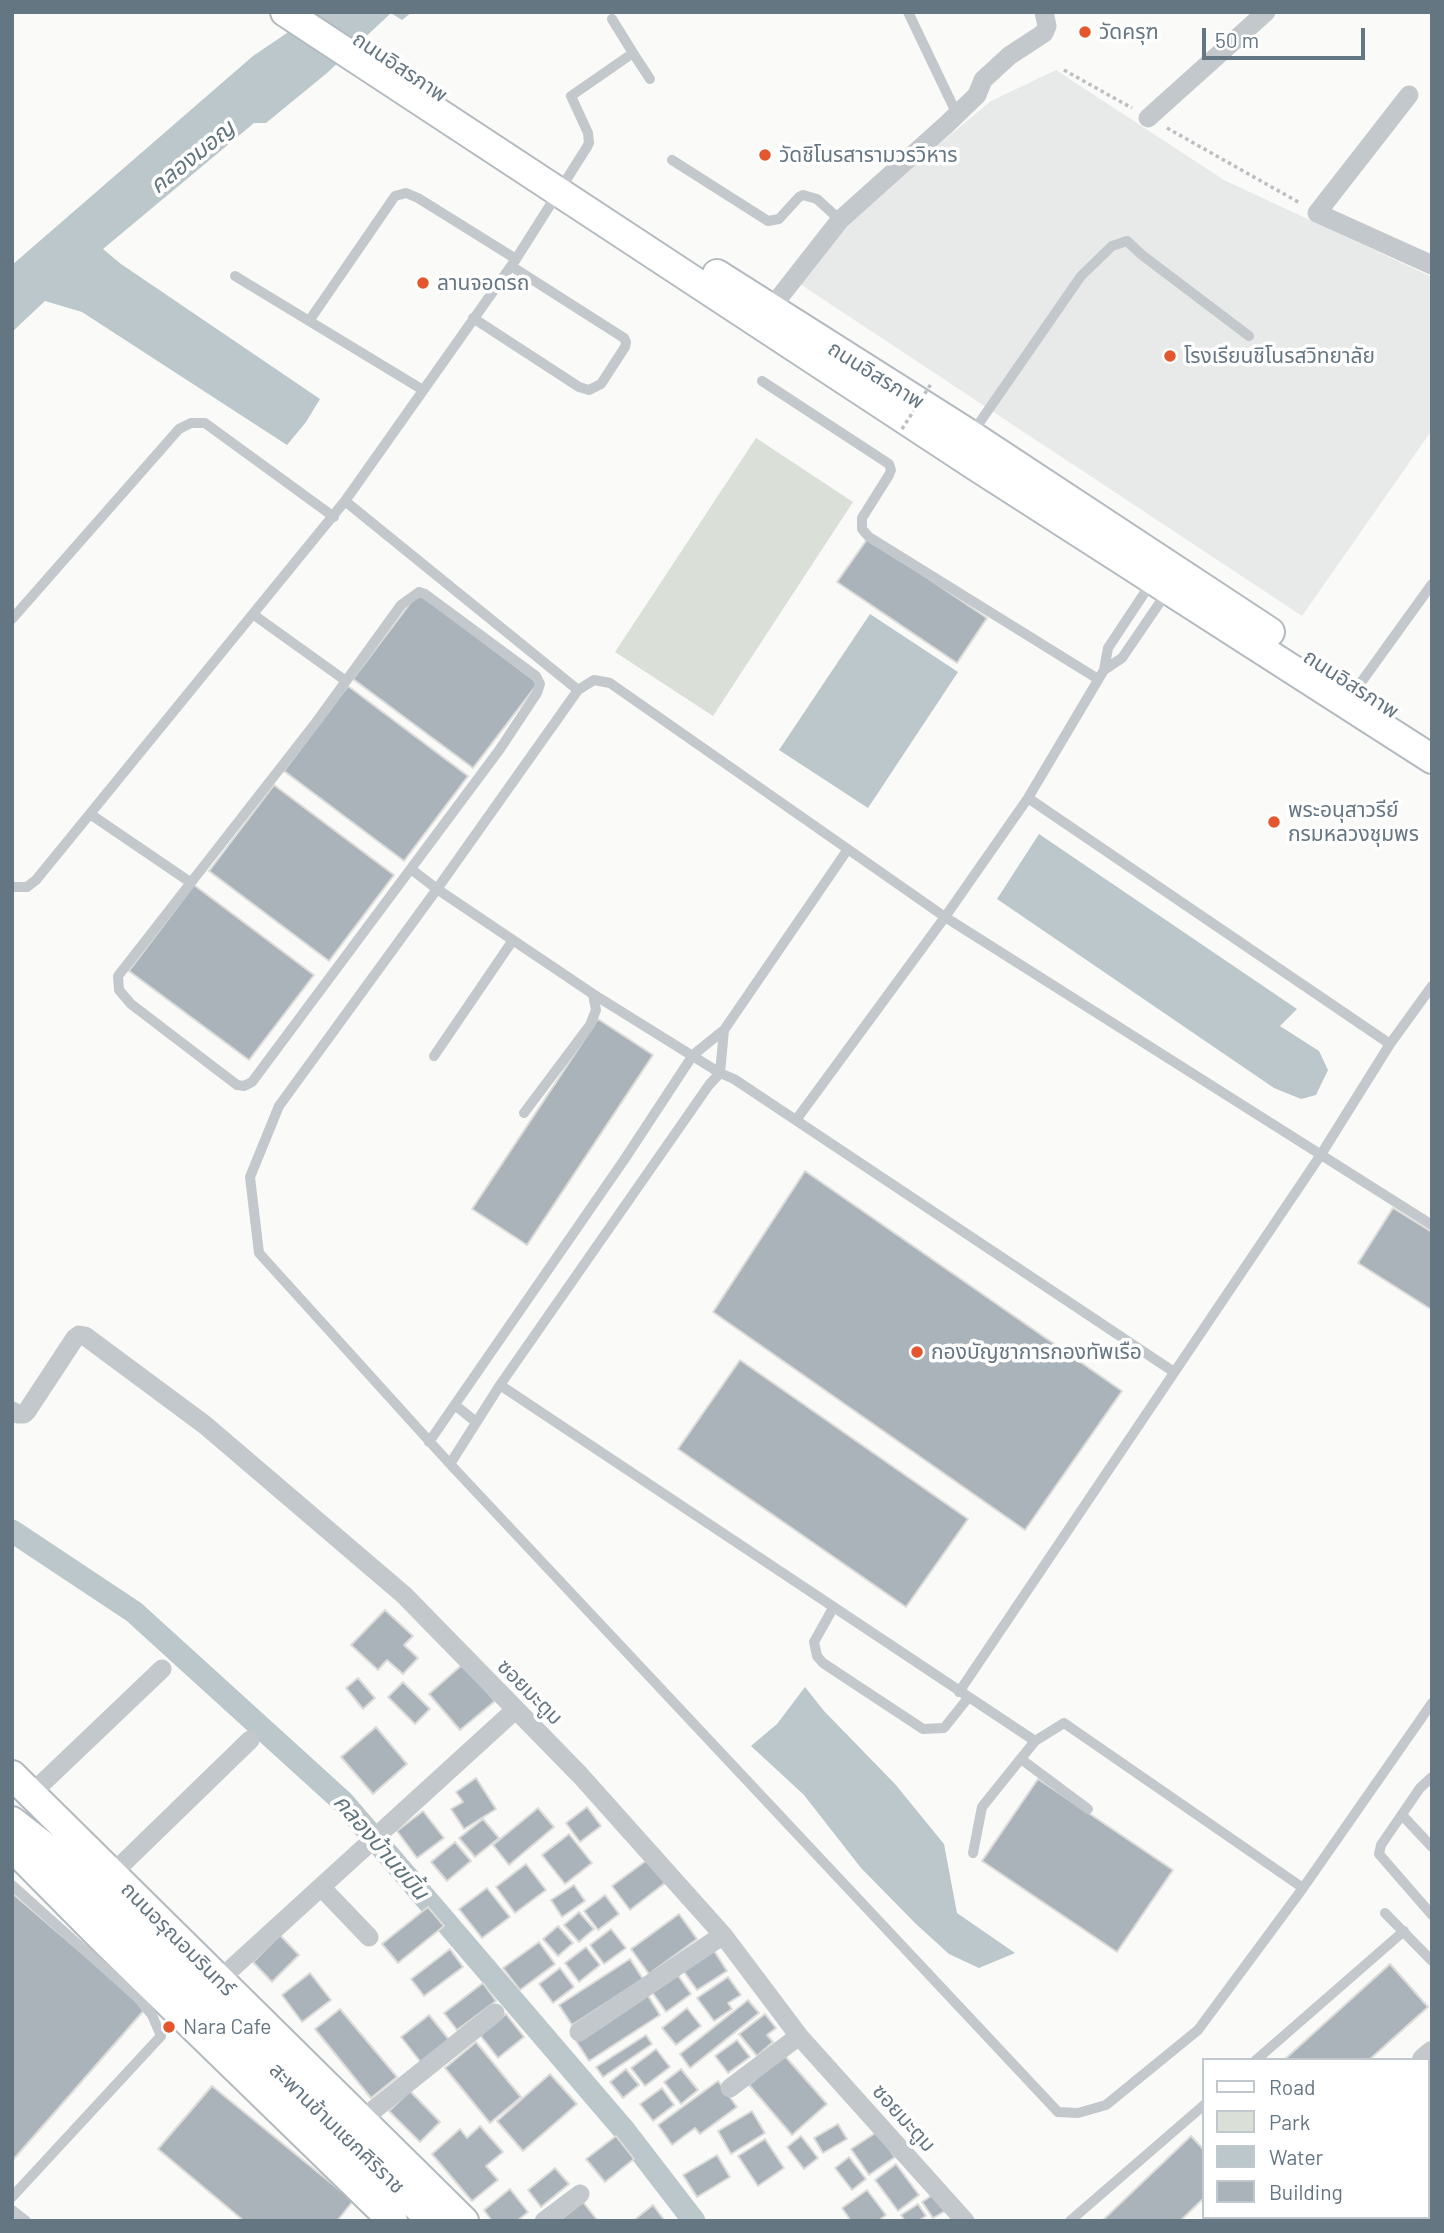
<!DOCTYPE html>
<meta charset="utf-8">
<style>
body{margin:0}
#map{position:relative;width:1444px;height:2233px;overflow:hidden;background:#fafaf8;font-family:Barlow,sans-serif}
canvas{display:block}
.frame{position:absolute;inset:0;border:14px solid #657683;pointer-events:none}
.legend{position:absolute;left:1202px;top:2058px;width:228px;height:161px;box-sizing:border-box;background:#fff;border:2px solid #c1c8cd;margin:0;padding:9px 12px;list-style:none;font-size:21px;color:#657683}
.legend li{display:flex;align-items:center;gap:14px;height:35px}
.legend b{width:35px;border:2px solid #c1c8cd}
.scale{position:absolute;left:1202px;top:28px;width:163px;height:32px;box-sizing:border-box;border:4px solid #657683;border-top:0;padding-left:9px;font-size:21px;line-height:24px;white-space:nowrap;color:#657683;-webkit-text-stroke:5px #fff;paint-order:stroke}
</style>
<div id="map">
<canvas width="1444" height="2233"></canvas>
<div class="frame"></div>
<ul class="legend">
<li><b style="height:9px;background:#fff"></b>Road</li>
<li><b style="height:19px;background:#dadfd7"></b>Park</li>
<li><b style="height:19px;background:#bbc7cb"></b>Water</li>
<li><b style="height:19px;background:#aab3b9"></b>Building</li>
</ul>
<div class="scale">50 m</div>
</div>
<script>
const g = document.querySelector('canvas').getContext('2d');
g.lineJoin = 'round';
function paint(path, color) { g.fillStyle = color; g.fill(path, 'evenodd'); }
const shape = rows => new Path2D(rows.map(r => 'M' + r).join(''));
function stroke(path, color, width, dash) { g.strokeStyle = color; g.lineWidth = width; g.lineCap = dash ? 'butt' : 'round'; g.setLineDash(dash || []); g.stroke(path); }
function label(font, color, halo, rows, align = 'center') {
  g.font = font + ' Barlow,"Noto Sans Thai",sans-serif'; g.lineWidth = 7; g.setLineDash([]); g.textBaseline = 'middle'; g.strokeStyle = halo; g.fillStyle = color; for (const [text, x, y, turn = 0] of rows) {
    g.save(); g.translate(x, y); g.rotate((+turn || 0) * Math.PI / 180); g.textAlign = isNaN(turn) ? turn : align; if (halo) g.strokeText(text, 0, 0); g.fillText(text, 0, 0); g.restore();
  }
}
const built = shape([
 [1056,70,1224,180,1432,277,1432,430,1302,616,797,282,861,209,991,101]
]);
const green = shape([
 [756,438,853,502,713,716,615,652]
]);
const water = shape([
 [318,12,412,12,402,20,391,13,327,73,266,123,254,123,103,249,121,264,320,399,306,422,287,445,82,312,45,301,12,332,12,265,253,56],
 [870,614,958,672,868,808,779,750],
 [1039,834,1297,1009,1280,1026,1319,1051,1328,1070,1316,1095,1301,1099,1274,1088,997,899],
 [805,1687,824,1711,895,1784,944,1844,957,1913,1015,1953,979,1968,949,1954,916,1924,861,1868,804,1795,751,1746,777,1724]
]);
const canal = shape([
 [12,1531,134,1612,343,1802,624,2130,694,2221]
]);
const building = shape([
 [868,538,987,618,957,663,837,582,868,538],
 [418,593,538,683,473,768,353,679,418,593],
 [348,686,468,776,404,861,284,771,348,686],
 [274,785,394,875,329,961,209,871,274,785],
 [194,885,314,975,249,1060,129,971,194,885],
 [598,1019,653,1055,527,1245,472,1209,598,1019],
 [805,1171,1122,1391,1025,1530,713,1312,805,1171],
 [1393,1208,1432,1232,1432,1310,1358,1263,1393,1208],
 [740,1360,968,1519,906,1607,678,1449,740,1360],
 [385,1610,413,1636,404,1645,418,1658,403,1674,387,1660,378,1670,351,1645,385,1610],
 [463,1664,495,1701,460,1730,429,1694,463,1664],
 [358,1678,375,1698,363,1709,346,1688,358,1678],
 [403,1682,430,1709,415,1724,388,1697,403,1682],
 [376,1727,407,1764,373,1794,341,1757,376,1727],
 [476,1778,496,1809,464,1829,451,1809,463,1802,456,1792,476,1778],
 [1038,1779,1173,1870,1117,1952,982,1861,1038,1779],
 [587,1807,601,1826,580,1842,566,1823,587,1807],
 [538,1808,554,1827,509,1865,493,1845,538,1808],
 [423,1811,444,1838,417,1858,397,1831,423,1811],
 [483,1819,499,1838,475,1857,459,1838,483,1819],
 [569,1834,592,1863,565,1884,542,1855,569,1834],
 [455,1842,471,1861,447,1881,431,1862,455,1842],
 [647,1860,665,1883,630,1910,612,1886,647,1860],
 [526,1864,546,1890,515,1913,496,1887,526,1864],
 [574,1885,585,1901,562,1917,551,1900,574,1885],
 [487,1888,510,1917,482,1938,459,1909,487,1888],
 [12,1893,146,2008,12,2161,12,1893],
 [605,1895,619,1914,598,1930,584,1911,605,1895],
 [428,1907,444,1926,398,1963,382,1944,428,1907],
 [579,1912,594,1929,579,1942,564,1925,579,1912],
 [679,1914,697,1939,649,1974,631,1949,679,1914],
 [558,1926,573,1943,558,1956,543,1939,558,1926],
 [611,1929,626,1948,604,1964,590,1945,611,1929],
 [280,1935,299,1955,272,1982,253,1962,280,1935],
 [539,1942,555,1964,520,1990,503,1968,539,1942],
 [586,1947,600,1965,579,1982,565,1963,586,1947],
 [450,1949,463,1967,424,1996,411,1979,450,1949],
 [713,1949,727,1971,697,1990,682,1969,713,1949],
 [630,1959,643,1979,572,2025,559,2005,630,1959],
 [1390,1964,1428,2007,1369,2060,1284,2060,1390,1964],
 [560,1968,574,1987,553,2003,539,1984,560,1968],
 [310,1973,331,2000,302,2022,282,1995,310,1973],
 [677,1974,691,1994,666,2012,652,1992,677,1974],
 [728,1977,741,1995,728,2003,732,2009,714,2021,697,1998,728,1977],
 [483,1983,496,2001,457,2030,444,2013,483,1983],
 [647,1994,660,2015,589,2061,576,2041,647,1994],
 [748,2000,759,2013,690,2068,680,2054,748,2000],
 [687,2008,701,2026,676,2045,662,2028,687,2008],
 [340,2009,397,2077,371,2098,315,2029,340,2009],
 [506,2014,524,2037,498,2058,480,2035,506,2014],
 [765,2014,776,2028,767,2035,773,2042,757,2056,739,2034,765,2014],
 [429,2015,451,2042,423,2065,401,2037,429,2015],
 [646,2035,652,2044,603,2077,596,2067,646,2035],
 [737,2040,750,2057,728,2073,715,2056,737,2040],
 [476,2042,521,2097,490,2123,445,2068,476,2042],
 [656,2049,670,2067,645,2086,631,2068,656,2049],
 [784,2055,827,2104,792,2135,749,2085,784,2055],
 [626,2069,639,2085,623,2098,610,2082,626,2069],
 [681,2069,698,2090,681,2104,664,2082,681,2069],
 [550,2074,577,2104,523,2151,497,2121,550,2074],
 [718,2081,737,2107,700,2134,695,2128,672,2145,658,2125,718,2081],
 [212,2086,353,2201,337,2221,244,2221,158,2149,212,2086],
 [662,2088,674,2105,653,2121,640,2104,662,2088],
 [410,2091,440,2122,420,2142,389,2111,410,2091],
 [752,2111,765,2133,731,2154,718,2131,752,2111],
 [838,2124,847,2139,823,2153,814,2138,838,2124],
 [480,2126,503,2152,486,2166,498,2180,472,2201,432,2154,460,2129,467,2138,480,2126],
 [877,2132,895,2157,869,2175,851,2149,877,2132],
 [616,2136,634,2159,605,2182,586,2159,616,2136],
 [801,2136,818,2158,804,2169,787,2147,801,2136],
 [1191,2136,1204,2150,1204,2198,1180,2221,1102,2221,1191,2136],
 [765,2139,784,2168,758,2186,738,2156,765,2139],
 [717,2155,730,2177,697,2197,683,2175,717,2155],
 [849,2157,866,2179,852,2190,835,2168,849,2157],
 [896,2164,919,2195,898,2211,875,2180,896,2164],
 [555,2168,569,2184,541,2207,528,2190,555,2168],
 [510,2189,528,2212,517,2221,492,2221,484,2210,510,2189],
 [867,2190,886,2215,878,2221,851,2221,842,2208,867,2190],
 [934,2194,945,2211,933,2218,922,2202,934,2194],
 [583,2202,598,2221,559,2221,583,2202],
 [1428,2202,1432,2207,1432,2221,1328,2221,1333,2217,1428,2217,1428,2202],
 [918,2204,926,2216,918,2221,905,2221,901,2215,918,2204],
 [653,2205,665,2221,633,2221,653,2205]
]);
const path = shape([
 [1064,70,1132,108],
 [1167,128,1300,203]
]);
const service = shape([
 [908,12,954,108,954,117],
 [612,19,633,53],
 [672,160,768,221,779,219,799,197,803,195,817,199,840,220],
 [235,276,423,390],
 [473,318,579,387,589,390,601,384,625,347,626,342,624,338,511,266],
 [309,321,395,196,406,193,418,198,516,259],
 [762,381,889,464,891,470,889,475,862,518,862,529,869,537,1098,679],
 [973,432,1081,276,1112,246,1127,241,1142,255,1249,336],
 [345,501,578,690],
 [419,592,425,594,536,676,540,684,537,693,500,749,252,1082,244,1086,237,1085,131,1004,119,990,118,976,317,721,401,605,419,592],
 [254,615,346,681],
 [12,619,179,429,191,423,205,423,334,517],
 [1104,670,1122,658,1167,592],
 [1357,688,1432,584],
 [1028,798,1390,1044],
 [90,814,190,882],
 [411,869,437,889,593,994,596,1010,590,1025,524,1113],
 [12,887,27,887,36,880,345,501,516,259,587,147,589,143,588,133,571,96,633,53,650,79],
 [593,994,720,1073,734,1079,1174,1372],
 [434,1056,513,940],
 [796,1120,945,917,1028,798,1104,670,1108,648,1151,583],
 [1432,1225,945,917,610,683,594,680,578,690,437,889,279,1106,250,1177,259,1253,450,1464,1058,2112,1078,2113,1106,2105,1198,2030,1303,1888,1432,1703],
 [500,1385,1035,1741,982,1807,973,1853],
 [455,1405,476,1422],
 [429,1442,624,1160,693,1055,724,1030,848,849],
 [450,1464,500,1385,709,1085,720,1073,724,1030],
 [833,1608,814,1642,817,1656,823,1663,923,1729,944,1728,968,1698],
 [959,1692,1320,1156,1390,1044,1432,986],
 [1035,1741,1064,1723,1303,1888],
 [1021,1759,1088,1809],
 [1432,1777,1420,1788,1381,1845,1379,1854,1432,1915],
 [1402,1815,1432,1847],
 [12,1885,138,1998,152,2015,161,2036,12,2197],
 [1385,1913,1432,1961],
 [1256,2060,1404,1931],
 [12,2210,26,2221],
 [1070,2221,1204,2105]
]);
const minor = shape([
 [1409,95,1317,213,1432,265],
 [1148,118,1266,12],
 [771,308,840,220,947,124,977,95,983,80,1009,56,1044,33,1047,26,1044,12],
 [12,1411,18,1414,24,1414,27,1411,75,1338,79,1335,85,1336,205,1425,404,1595,580,1775,723,1935,799,2036,965,2221],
 [32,1793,162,1669],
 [113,1873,250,1740],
 [322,1888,369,1937],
 [219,1980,515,1710],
 [579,2032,723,1935],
 [730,2088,799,2036],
 [361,2120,495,2013],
 [1293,2217,1296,2221],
 [544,2221,580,2194]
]);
const tertiary = shape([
 [1424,2060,1432,2053],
 [1238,2221,1242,2217]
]);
const secondary = shape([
 [285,12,974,465,1432,759],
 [717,274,971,435,1270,632],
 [12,1775,464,2221],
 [12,1821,62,1860,432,2221],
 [12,1847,105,1941,393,2221]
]);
const pathBridge = shape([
 [902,429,931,384]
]);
const markers = [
 [1085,32,7,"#e4572e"],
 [765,155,7,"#e4572e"],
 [423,283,7,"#e4572e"],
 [1170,356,7,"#e4572e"],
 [1274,822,7,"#e4572e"],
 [917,1352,7,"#e4572e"],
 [169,2027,7,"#e4572e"]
];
const poiNames = [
 ["วัดครุฑ",1099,32],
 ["วัดชิโนรสารามวรวิหาร",779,155],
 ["ลานจอดรถ",437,283],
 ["โรงเรียนชิโนรสวิทยาลัย",1184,356],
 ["พระอนุสาวรีย์",1288,810],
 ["กรมหลวงชุมพร",1288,834],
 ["กองบัญชาการกองทัพเรือ",931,1352],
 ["Nara Cafe",183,2027]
];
const streetNames = [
 ["ถนนอิสรภาพ",400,67,34],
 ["ถนนอิสรภาพ",876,375,32],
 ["ถนนอิสรภาพ",1351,684,33],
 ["ซอยมะตูม",530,1692,45],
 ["ถนนอรุณอมรินทร์",178,1939,45],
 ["ซอยมะตูม",904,2118,48],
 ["สะพานข้ามแยกศิริราช",337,2128,44]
];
const waterNames = [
 ["คลองมอญ",192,157,-39],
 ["คลองบ้านขมิ้น",381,1847,49]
];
paint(built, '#e8e9e9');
paint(green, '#dadfd7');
paint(water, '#bbc7cb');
stroke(canal, '#bbc7cb', 23);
paint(building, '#aab3b9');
stroke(building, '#dcdcda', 2);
stroke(secondary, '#b3babf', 32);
stroke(path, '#bbbfc2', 3.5, [3.5, 3.5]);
stroke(service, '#c3c8cc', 10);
stroke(minor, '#c3c8cc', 19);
stroke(tertiary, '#c3c8cc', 24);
stroke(secondary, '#fff', 28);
stroke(pathBridge, '#bbbfc2', 3.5, [3.5, 3.5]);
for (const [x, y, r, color] of markers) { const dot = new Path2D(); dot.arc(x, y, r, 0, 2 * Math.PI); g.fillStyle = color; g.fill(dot); stroke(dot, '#fff', 2.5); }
label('21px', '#657683', '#fff', poiNames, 'left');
label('21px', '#657683', '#fff', streetNames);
label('italic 23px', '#60757c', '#fff', waterNames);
</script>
